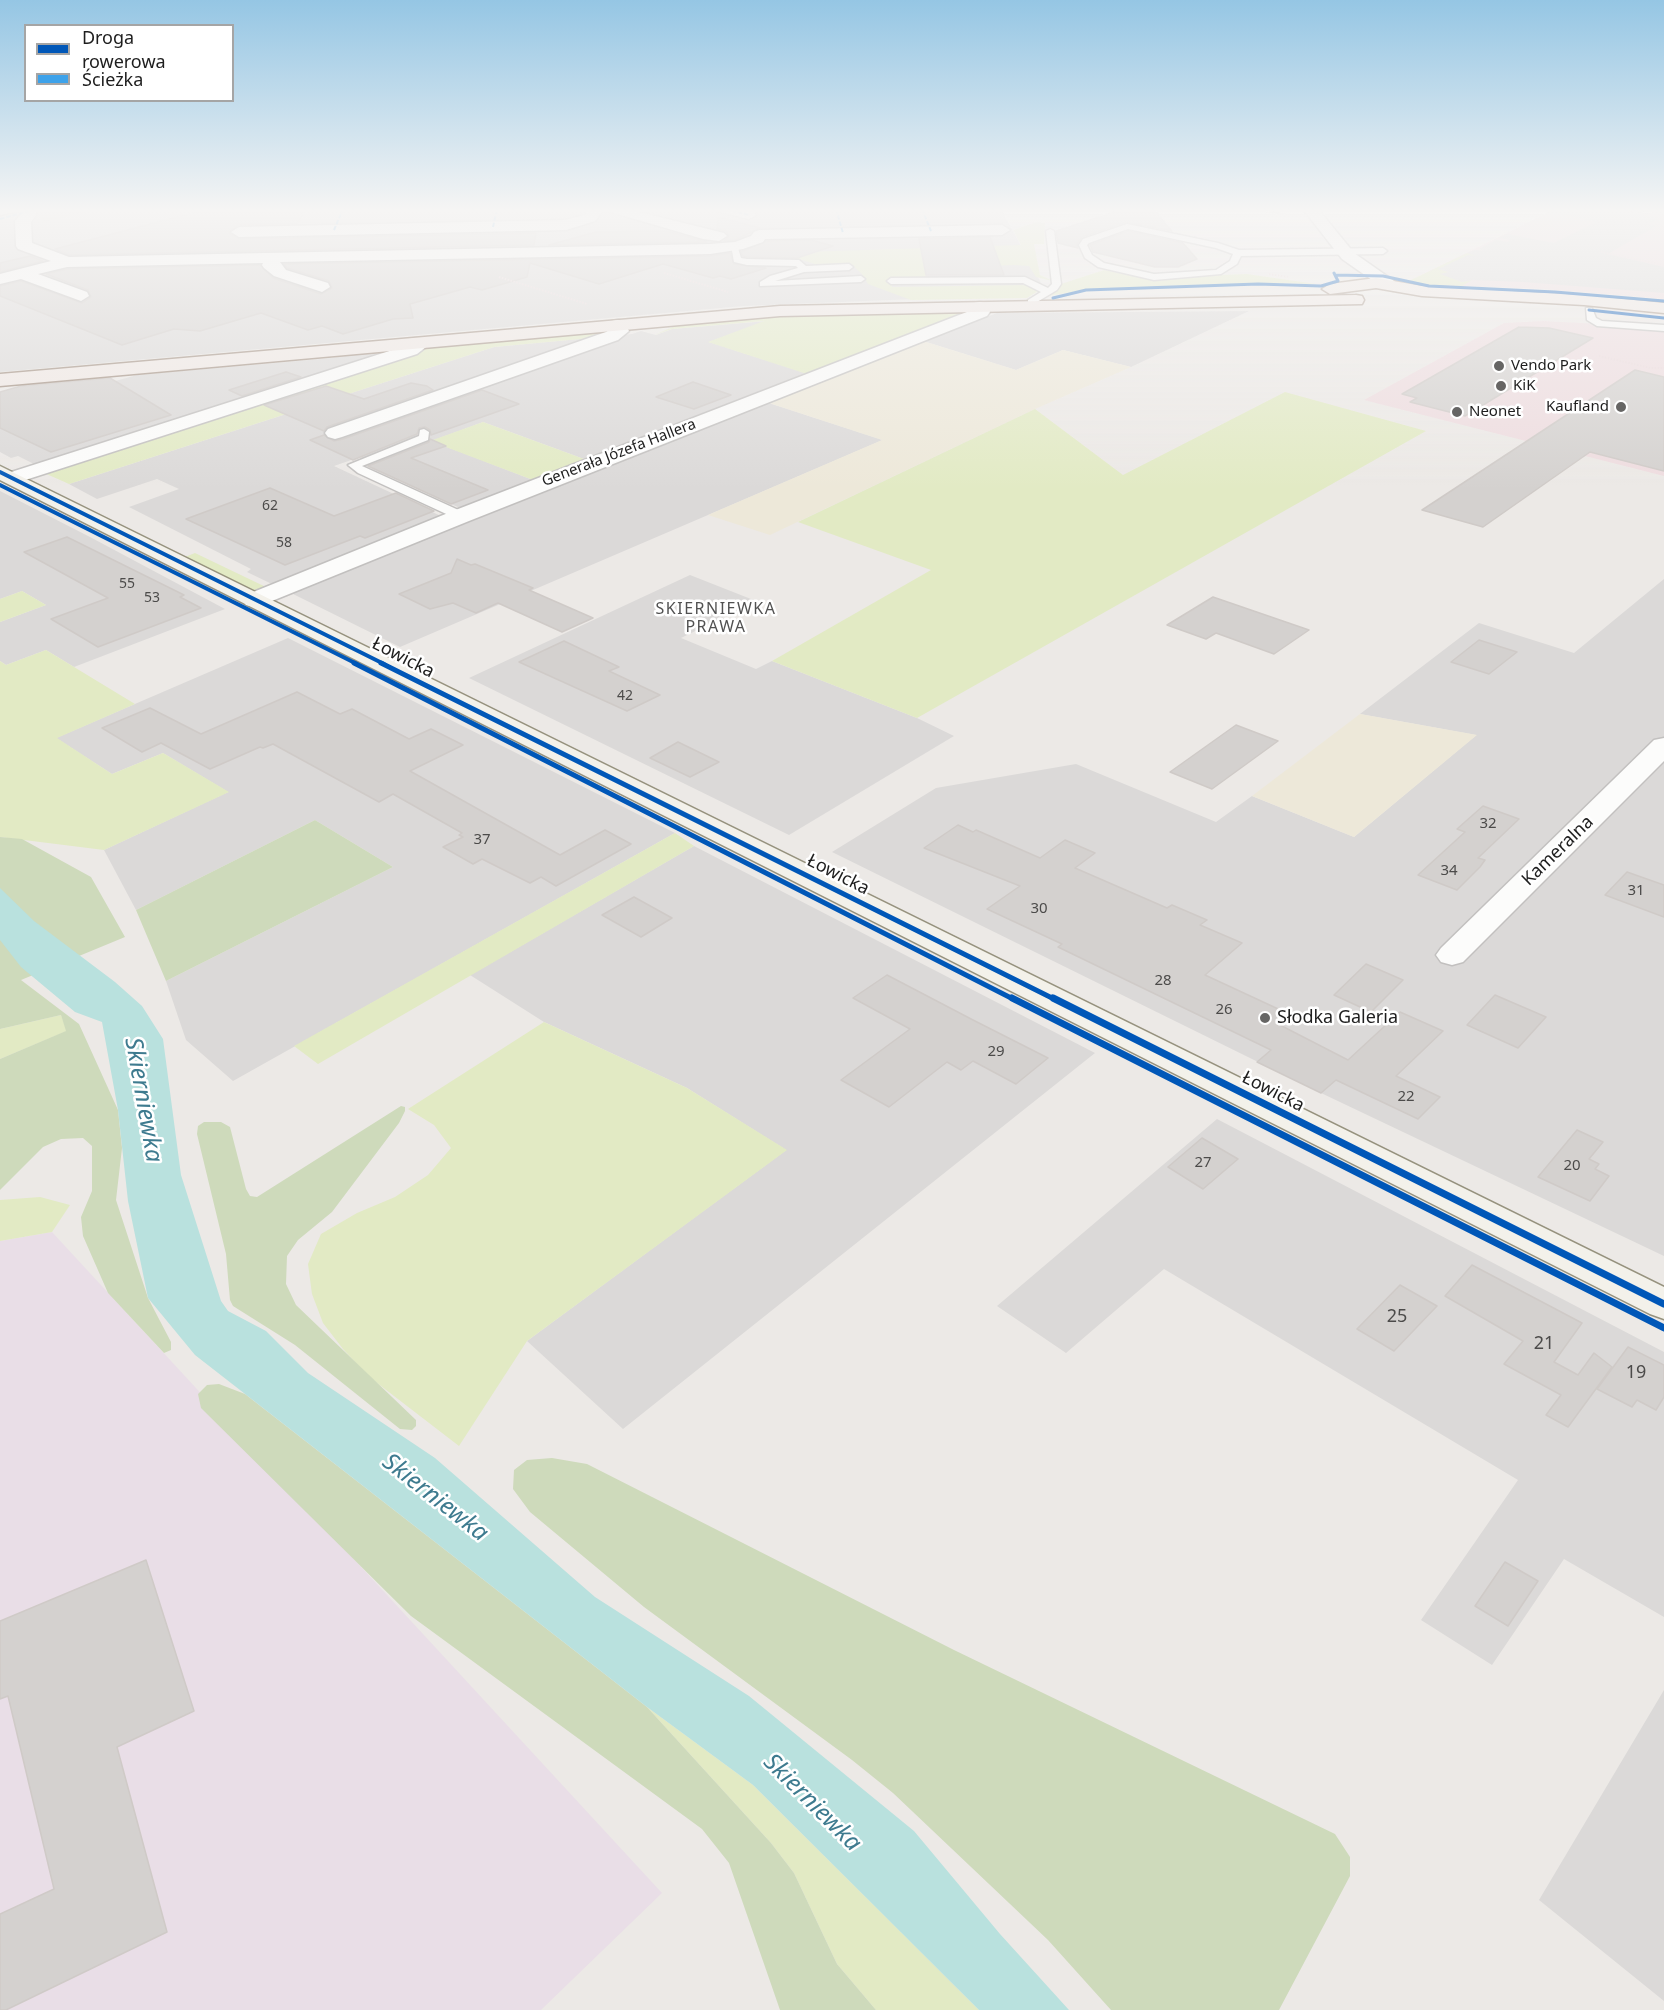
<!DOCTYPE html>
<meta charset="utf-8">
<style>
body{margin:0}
#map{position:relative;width:1664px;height:2010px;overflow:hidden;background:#ece9e6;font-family:"Noto Sans",sans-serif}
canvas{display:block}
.legend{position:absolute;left:24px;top:24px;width:210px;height:78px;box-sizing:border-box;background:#fff;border:2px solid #a5a5a5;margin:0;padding:8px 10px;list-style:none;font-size:18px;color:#1e1e1e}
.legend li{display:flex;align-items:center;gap:12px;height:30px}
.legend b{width:30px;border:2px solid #a5a5a5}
</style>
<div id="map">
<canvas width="1664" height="2010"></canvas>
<ul class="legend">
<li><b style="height:8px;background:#0057b8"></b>Droga rowerowa</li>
<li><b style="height:8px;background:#3da2ea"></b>Ścieżka</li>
</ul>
</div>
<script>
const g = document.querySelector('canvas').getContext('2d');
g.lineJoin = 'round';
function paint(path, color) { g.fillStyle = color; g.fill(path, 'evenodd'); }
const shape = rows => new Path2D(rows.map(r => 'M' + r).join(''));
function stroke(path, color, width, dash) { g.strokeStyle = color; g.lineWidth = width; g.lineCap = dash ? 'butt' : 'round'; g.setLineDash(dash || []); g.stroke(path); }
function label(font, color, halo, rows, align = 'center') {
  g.font = font + ' "Noto Sans",sans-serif'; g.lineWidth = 5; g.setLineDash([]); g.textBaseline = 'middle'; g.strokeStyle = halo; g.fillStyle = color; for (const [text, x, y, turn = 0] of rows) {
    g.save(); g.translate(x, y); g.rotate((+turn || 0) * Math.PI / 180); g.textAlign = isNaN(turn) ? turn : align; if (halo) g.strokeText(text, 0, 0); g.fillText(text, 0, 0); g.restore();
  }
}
const residential = shape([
 [26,209,1001,209,1041,283,1014,295,744,306,0,372,0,215],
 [1249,311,1131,367,1063,350,1016,370,923,341,997,313],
 [767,321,709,342,806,373,584,459,483,422,432,441,533,480,460,508,363,465,370,462,360,457,334,466,443,517,332,563,326,562,313,567,313,570,274,585,247,572,251,569,129,507,179,489,157,479,97,499,69,484,494,347,632,334,641,331,656,335,672,329],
 [373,352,384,356,36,465,18,456,11,458,0,452,0,392,30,384,56,381,97,386,137,375,331,358],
 [769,403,883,440,400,647,291,593],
 [0,491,90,537,225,609,74,667,46,650,6,665,0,661,0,622,46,605,22,591,0,599],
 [690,575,756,601,681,638,756,669,772,661,917,718,954,736,789,835,469,678],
 [1664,579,1664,1256,1321,1093,832,852,936,788,1076,764,1216,822,1252,796,1354,837,1476,735,1360,714,1479,623,1574,653],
 [288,638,675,833,233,1081,186,1040,166,981,393,867,315,820,136,910,104,850,228,792,163,753,112,774,56,738],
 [694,846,1095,1053,623,1429,527,1341,786,1150,687,1088,544,1022,470,975],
 [1217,1119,1664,1352,1664,1617,1564,1559,1492,1665,1421,1620,1518,1480,1164,1269,1066,1353,997,1306],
 [1664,1690,1664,2001,1539,1900]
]);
const commercial = shape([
 [1555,209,1617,209,1646,214,1664,209,1664,299,1543,289,1428,285,1409,281],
 [1543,321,1664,327,1664,476,1364,400,1504,323]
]);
const industrial = shape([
 [52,1232,662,1893,541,2010,0,2010,0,1241]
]);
const construction = shape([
 [46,209,137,209,91,211,43,222,38,211]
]);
const farmland = shape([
 [923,341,1016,370,1063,350,1131,367,1035,409,770,535,708,515,882,440,769,403],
 [1360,714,1477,735,1354,837,1252,796]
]);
const grass = shape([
 [1036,222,1045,223,1044,244,1034,244,1040,275,1053,281,1036,277,1029,266,1014,265,925,269,926,278,891,279,892,287,1031,285,1037,289,1038,291,1027,298,911,300,868,284,862,274,852,265,818,265,796,258,796,244,803,252,1021,245,1013,230],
 [1467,253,1477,256,1439,269,1449,272,1442,274,1462,282,1472,280,1462,286,1428,285,1409,281],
 [1104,270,1146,278,1247,274,1316,284,1265,283,1086,290,1041,297,1059,290,1061,284],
 [963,311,965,313,810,375,708,342,764,321,672,329,654,335,680,324,771,316],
 [606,331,608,332,602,337,494,347,69,484,42,472,422,348],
 [1285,392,1426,431,917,718,772,661,931,570,798,522,1035,409,1123,475],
 [483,422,584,459,533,480,430,441],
 [195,553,270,589,255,591,185,557],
 [22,591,46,605,0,622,0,599],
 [46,650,135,704,57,738,112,774,163,753,229,792,104,850,0,837,0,661,6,665],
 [675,833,694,846,318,1064,294,1046],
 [61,1015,67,1031,0,1059,0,1029],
 [544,1022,687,1088,787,1150,527,1341,459,1446,368,1376,343,1349,323,1323,312,1294,308,1264,321,1234,357,1213,395,1197,428,1175,451,1148,434,1125,408,1109],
 [40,1197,70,1205,52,1232,0,1241,0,1200],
 [647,1707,753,1785,979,2010,876,2010,837,1964,794,1873,771,1843]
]);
const forest = shape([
 [315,820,393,867,166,981,136,910],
 [0,837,22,839,91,877,125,937,21,980,79,1024,118,1110,122,1148,116,1200,148,1298,171,1342,171,1350,164,1353,108,1293,83,1236,81,1217,92,1191,92,1146,83,1138,61,1139,43,1147,0,1190,0,1059,66,1031,61,1015,0,1029],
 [401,1106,405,1107,405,1111,399,1123,332,1212,298,1240,287,1256,286,1284,296,1305,416,1420,416,1426,412,1430,400,1429,295,1345,233,1306,230,1300,226,1254,197,1134,198,1126,204,1122,221,1122,230,1127,246,1189,250,1196,257,1197],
 [219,1384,245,1394,647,1707,771,1843,794,1873,837,1964,876,2010,780,2010,729,1863,702,1829,411,1616,201,1408,198,1394,207,1385],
 [552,1458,587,1464,954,1650,1335,1834,1350,1857,1350,1876,1279,2010,1111,2010,1048,1940,893,1793,852,1760,644,1607,530,1512,513,1489,514,1470,527,1460]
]);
const parking = shape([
 [1558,209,1611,209,1660,218,1649,224,1656,226,1608,254,1664,267,1664,293,1523,282,1472,280,1462,282,1440,274,1449,272,1438,269,1468,255,1476,256,1467,253,1475,250,1485,251,1479,249,1496,240,1508,242,1510,240,1499,238,1507,234,1554,243,1596,222,1553,212]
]);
const water = shape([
 [0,888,34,921,115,982,142,1006,163,1039,181,1175,221,1301,228,1311,266,1331,308,1373,435,1458,595,1597,749,1696,914,1831,1000,1934,1069,2010,979,2010,753,1785,647,1707,195,1355,148,1298,128,1201,118,1110,102,1022,75,1012,21,967,0,940]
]);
const building = shape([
 [208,209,306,209,298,223,238,225,229,233,239,239,536,233,534,245,69,255,55,249,208,209],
 [1124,209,1153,209,1172,231,1126,222,1082,237,1077,244,1078,248,1058,243,1056,231,1124,209],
 [718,217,760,228,735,240,724,241,729,236,726,231,717,229,718,217],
 [666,231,707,242,549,245,596,232,666,231],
 [1128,231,1183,243,1197,259,1178,267,1155,267,1093,252,1090,245,1128,231],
 [990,237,1004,275,926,275,919,239,990,237],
 [811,240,833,246,797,258,747,257,743,256,741,252,766,241,811,240],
 [730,253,734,264,766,268,731,279,720,276,713,278,663,264,599,284,530,263,527,277,482,290,470,287,410,304,413,318,393,319,343,334,322,326,308,330,261,313,200,331,174,329,122,345,0,296,0,286,21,281,82,303,91,297,88,290,46,274,67,269,260,265,273,278,321,294,332,288,329,281,287,268,284,264,710,256,730,253],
 [30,256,43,261,0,272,0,263,30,256],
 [1519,327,1549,328,1593,338,1465,416,1410,402,1417,398,1402,394,1519,327],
 [1635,370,1664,377,1664,471,1590,452,1483,527,1422,510,1635,370],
 [286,372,301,377,242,396,229,390,286,372],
 [110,378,171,415,51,452,0,428,0,392,21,386,110,378],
 [693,382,731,395,694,409,656,397,693,382],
 [411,383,427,386,433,390,327,427,324,431,264,405,326,386,364,399,411,383],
 [482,390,519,404,431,435,430,430,425,427,419,428,417,434,353,460,310,440,324,435,334,441,343,439,482,390],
 [430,439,446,446,411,458,488,490,451,504,368,466,429,442,430,439],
 [270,488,334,516,396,493,434,511,365,538,360,536,285,565,186,519,270,488],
 [67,537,184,595,180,597,201,608,98,647,51,619,108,598,24,552,67,537],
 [457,559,471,565,475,564,533,588,529,590,593,618,562,632,498,603,476,613,453,603,430,609,399,594,451,573,457,559],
 [1213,597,1309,630,1274,654,1216,633,1206,639,1167,625,1213,597],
 [1479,640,1517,652,1489,674,1451,662,1479,640],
 [564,641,619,667,609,671,660,695,627,711,519,662,564,641],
 [297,692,340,714,352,709,409,739,431,729,463,745,410,771,560,855,605,830,631,844,556,886,541,877,530,883,482,859,473,864,443,847,463,837,459,835,462,833,393,794,379,802,273,744,263,748,260,747,210,769,161,743,142,752,102,728,150,708,201,734,297,692],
 [1236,725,1278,741,1212,789,1170,772,1236,725],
 [678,742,719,762,690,777,650,758,678,742],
 [1483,806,1519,819,1478,858,1485,860,1480,867,1457,890,1418,875,1465,832,1457,829,1483,806],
 [958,825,973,832,976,830,1040,858,1065,840,1095,853,1075,868,1167,908,1172,905,1207,920,1200,925,1242,943,1205,975,1289,1014,1278,1024,1348,1060,1400,1012,1443,1031,1396,1076,1440,1097,1418,1119,1336,1080,1321,1093,1257,1062,1271,1050,1058,947,1062,944,987,909,1020,886,924,848,958,825],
 [1627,872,1664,885,1664,917,1605,895,1627,872],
 [634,897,672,918,641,937,602,915,634,897],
 [1366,964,1403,980,1371,1012,1334,995,1366,964],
 [887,975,973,1020,1048,1058,1016,1084,973,1061,961,1070,947,1062,889,1107,841,1080,910,1029,853,998,887,975],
 [1495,995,1546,1017,1518,1048,1467,1025,1495,995],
 [1577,1130,1603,1142,1589,1159,1599,1164,1595,1169,1609,1176,1590,1201,1538,1177,1577,1130],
 [1202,1138,1238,1159,1203,1189,1168,1167,1202,1138],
 [1472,1265,1582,1323,1554,1362,1578,1375,1594,1353,1612,1367,1568,1427,1546,1415,1561,1395,1504,1364,1523,1341,1445,1296,1472,1265],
 [1400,1285,1437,1306,1394,1351,1357,1329,1400,1285],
 [1628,1347,1664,1365,1664,1397,1656,1410,1637,1400,1632,1407,1597,1389,1628,1347],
 [146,1560,194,1711,117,1747,167,1932,6,2010,0,2010,0,1914,54,1889,8,1696,0,1699,0,1621,146,1560],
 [1505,1562,1538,1581,1508,1626,1475,1606,1505,1562]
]);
const path = shape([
 [1255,209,1286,215],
 [1601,252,1664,265],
 [664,273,728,292],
 [1269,274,1288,277],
 [499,277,587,304],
 [1599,356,1651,368,1664,368]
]);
const lane = shape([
 [1636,209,1645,209,1639,212,1636,209],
 [1127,224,1218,243,1239,250,1383,248,1387,251,1383,254,1241,256,1237,264,1221,274,1154,280,1098,267,1085,258,1079,245,1083,239,1127,224],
 [1128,229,1216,248,1233,254,1230,261,1216,270,1154,274,1104,263,1092,255,1087,245,1089,243,1128,229],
 [1050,229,1054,231,1061,284,1057,290,1037,302,1034,307,1028,307,1028,300,1041,292,1023,283,891,284,887,281,891,278,1025,277,1048,288,1052,284,1046,231,1050,229],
 [731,245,737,245,741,258,747,259,799,260,806,266,849,264,853,267,849,270,804,272,775,281,861,276,865,279,861,282,760,286,760,282,770,276,798,268,796,266,747,265,734,262,731,245],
 [1586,308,1592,308,1596,318,1602,321,1664,325,1664,331,1597,326,1587,320,1586,308],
 [424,429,429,432,428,440,362,466,465,513,465,519,457,519,358,473,348,465,419,436,420,430,424,429]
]);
const street = shape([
 [17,209,35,209,36,211,36,215,31,222,32,243,69,257,710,244,735,242,751,236,754,232,759,230,1002,225,1010,230,1002,235,765,239,763,242,743,249,710,254,280,262,286,270,328,283,330,287,322,292,274,276,264,268,262,265,263,263,67,267,38,274,87,292,89,296,81,301,21,279,0,284,0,274,51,261,18,249,16,246,15,221,22,214,17,209],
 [589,209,627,209,724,233,727,236,719,241,703,239,604,210,595,221,566,230,239,237,231,232,239,227,565,220,585,215,589,209],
 [718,209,743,209,754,212,756,215,749,219,720,212,718,209],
 [1303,209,1318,209,1354,253,1394,281,1396,284,1394,287,1382,287,1342,259,1303,209],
 [980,302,986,303,989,307,990,312,987,316,469,521,262,605,254,607,246,605,242,600,246,595,453,511,972,310,974,303,980,302],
 [618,320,624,321,629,331,618,340,342,437,335,439,328,437,325,433,328,429,606,332,611,329,609,325,612,321,618,320],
 [416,338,422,339,426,347,417,354,19,482,12,484,5,482,2,478,5,474,405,346,410,339,416,338],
 [1664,738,1664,761,1463,962,1452,965,1441,962,1436,955,1441,948,1654,740,1664,738]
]);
const secondary = shape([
 [0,209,16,209,14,212,0,215,0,209],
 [0,466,1664,1287,1664,1319,1650,1314,0,480,0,466]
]);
const primary = shape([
 [1376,278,1422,286,1584,295,1664,303,1664,313,1584,305,1422,296,1376,288,1330,294,1322,289,1330,284,1376,278],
 [1356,295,1362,296,1364,300,1362,304,780,316,0,386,0,374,780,306,1356,295]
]);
const quiet = shape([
 [725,209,749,215],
 [836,209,843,233],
 [922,209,931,231],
 [0,219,36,209],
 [493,227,497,209],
 [334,230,343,209]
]);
const cyclewayFar3 = shape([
 [1335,275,1383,276,1429,286,1555,292,1664,301],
 [1053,298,1086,290,1258,284,1321,286,1338,281,1334,273],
 [1589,310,1664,318]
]);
const cyclewayFar2 = shape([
 [0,472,384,664],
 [0,485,357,664]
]);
const cyclewayFar1 = shape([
 [354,663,1015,1000],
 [381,663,1056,1000]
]);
const cycleway = shape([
 [1012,998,1664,1328],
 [1053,998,1664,1304]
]);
const markers = [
 [1499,366,6,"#666564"],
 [1501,386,6,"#666564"],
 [1621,407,6,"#666564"],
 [1457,412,6,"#666564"],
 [1265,1018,6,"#666564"]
];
const farNumbernames = [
 ["62",270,506],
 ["58",284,543],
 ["55",127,584],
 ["53",152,598],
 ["42",625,696]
];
const farPoinames = [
 ["Vendo Park",1511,366],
 ["KiK",1513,386],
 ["Kaufland",1609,407,"right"],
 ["Neonet",1469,412]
];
const farStreetnames = [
 ["Generała Józefa Hallera",619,453,-21]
];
const numberNames = [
 ["32",1488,824],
 ["37",482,840],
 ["34",1449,871],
 ["31",1636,891],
 ["30",1039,909],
 ["28",1163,981],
 ["26",1224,1010],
 ["29",996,1052],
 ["22",1406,1097],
 ["27",1203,1163],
 ["20",1572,1166]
];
const farNeighbourhoodnames = [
 ["SKIERNIEWKA",716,609],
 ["PRAWA",716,627]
];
const streetNames = [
 ["Łowicka",403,658,27],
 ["Kameralna",1558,851,-44],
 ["Łowicka",838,875,27],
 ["Łowicka",1273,1092,27]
];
const poiNames = [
 ["Słodka Galeria",1277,1018]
];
const nearNumbernames = [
 ["25",1397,1317],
 ["21",1544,1344],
 ["19",1636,1373]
];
const nearWaternames = [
 ["Skierniewka",143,1100,80],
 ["Skierniewka",435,1498,38],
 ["Skierniewka",812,1803,45]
];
paint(residential, '#dbd9d8');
paint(commercial, '#eedcdf');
paint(industrial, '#e9dee7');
paint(construction, '#d5d1c8');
paint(farmland, '#ede8d9');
paint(grass, '#e2eac4');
paint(forest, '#cedabb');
paint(parking, '#dcdbda');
paint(water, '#b9e1de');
paint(building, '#d4d1cf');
stroke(building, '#cfcac7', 1.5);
stroke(lane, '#c2c0bf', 3);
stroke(street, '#c2c0bf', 3);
stroke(secondary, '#96927e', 3);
stroke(primary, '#a29082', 3);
stroke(path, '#ead9db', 2, [1.5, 1.5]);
paint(lane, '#fcfcfb');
paint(street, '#fcfcfb');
paint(secondary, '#f3f1ea');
paint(primary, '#f0e8e4');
stroke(quiet, '#3da2ea', 2, [4.5, 2]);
stroke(cyclewayFar3, '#0057b8', 3);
stroke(cyclewayFar2, '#0057b8', 4);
stroke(cyclewayFar1, '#0057b8', 5);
stroke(cycleway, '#0057b8', 7);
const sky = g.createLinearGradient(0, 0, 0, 490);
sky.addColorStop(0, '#95c6e4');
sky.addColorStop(0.43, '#f6f5f4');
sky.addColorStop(1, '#f6f5f400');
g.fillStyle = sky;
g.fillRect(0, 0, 1664, 490);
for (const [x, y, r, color] of markers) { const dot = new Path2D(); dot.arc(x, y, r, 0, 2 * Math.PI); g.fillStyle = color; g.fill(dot); stroke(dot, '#fff', 2); }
label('14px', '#4c4b4a', null, farNumbernames);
label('15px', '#1e1e1e', '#fff', farPoinames, 'left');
label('15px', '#1e1e1e', '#fff', farStreetnames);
label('15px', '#4c4b4a', null, numberNames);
g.letterSpacing = '1.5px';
label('16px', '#515151', '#fff', farNeighbourhoodnames);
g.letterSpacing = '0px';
label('18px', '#1e1e1e', '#fff', streetNames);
label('18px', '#1e1e1e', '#fff', poiNames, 'left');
label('18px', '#4c4b4a', null, nearNumbernames);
label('italic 24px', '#3e7b8f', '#fff', nearWaternames);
</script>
